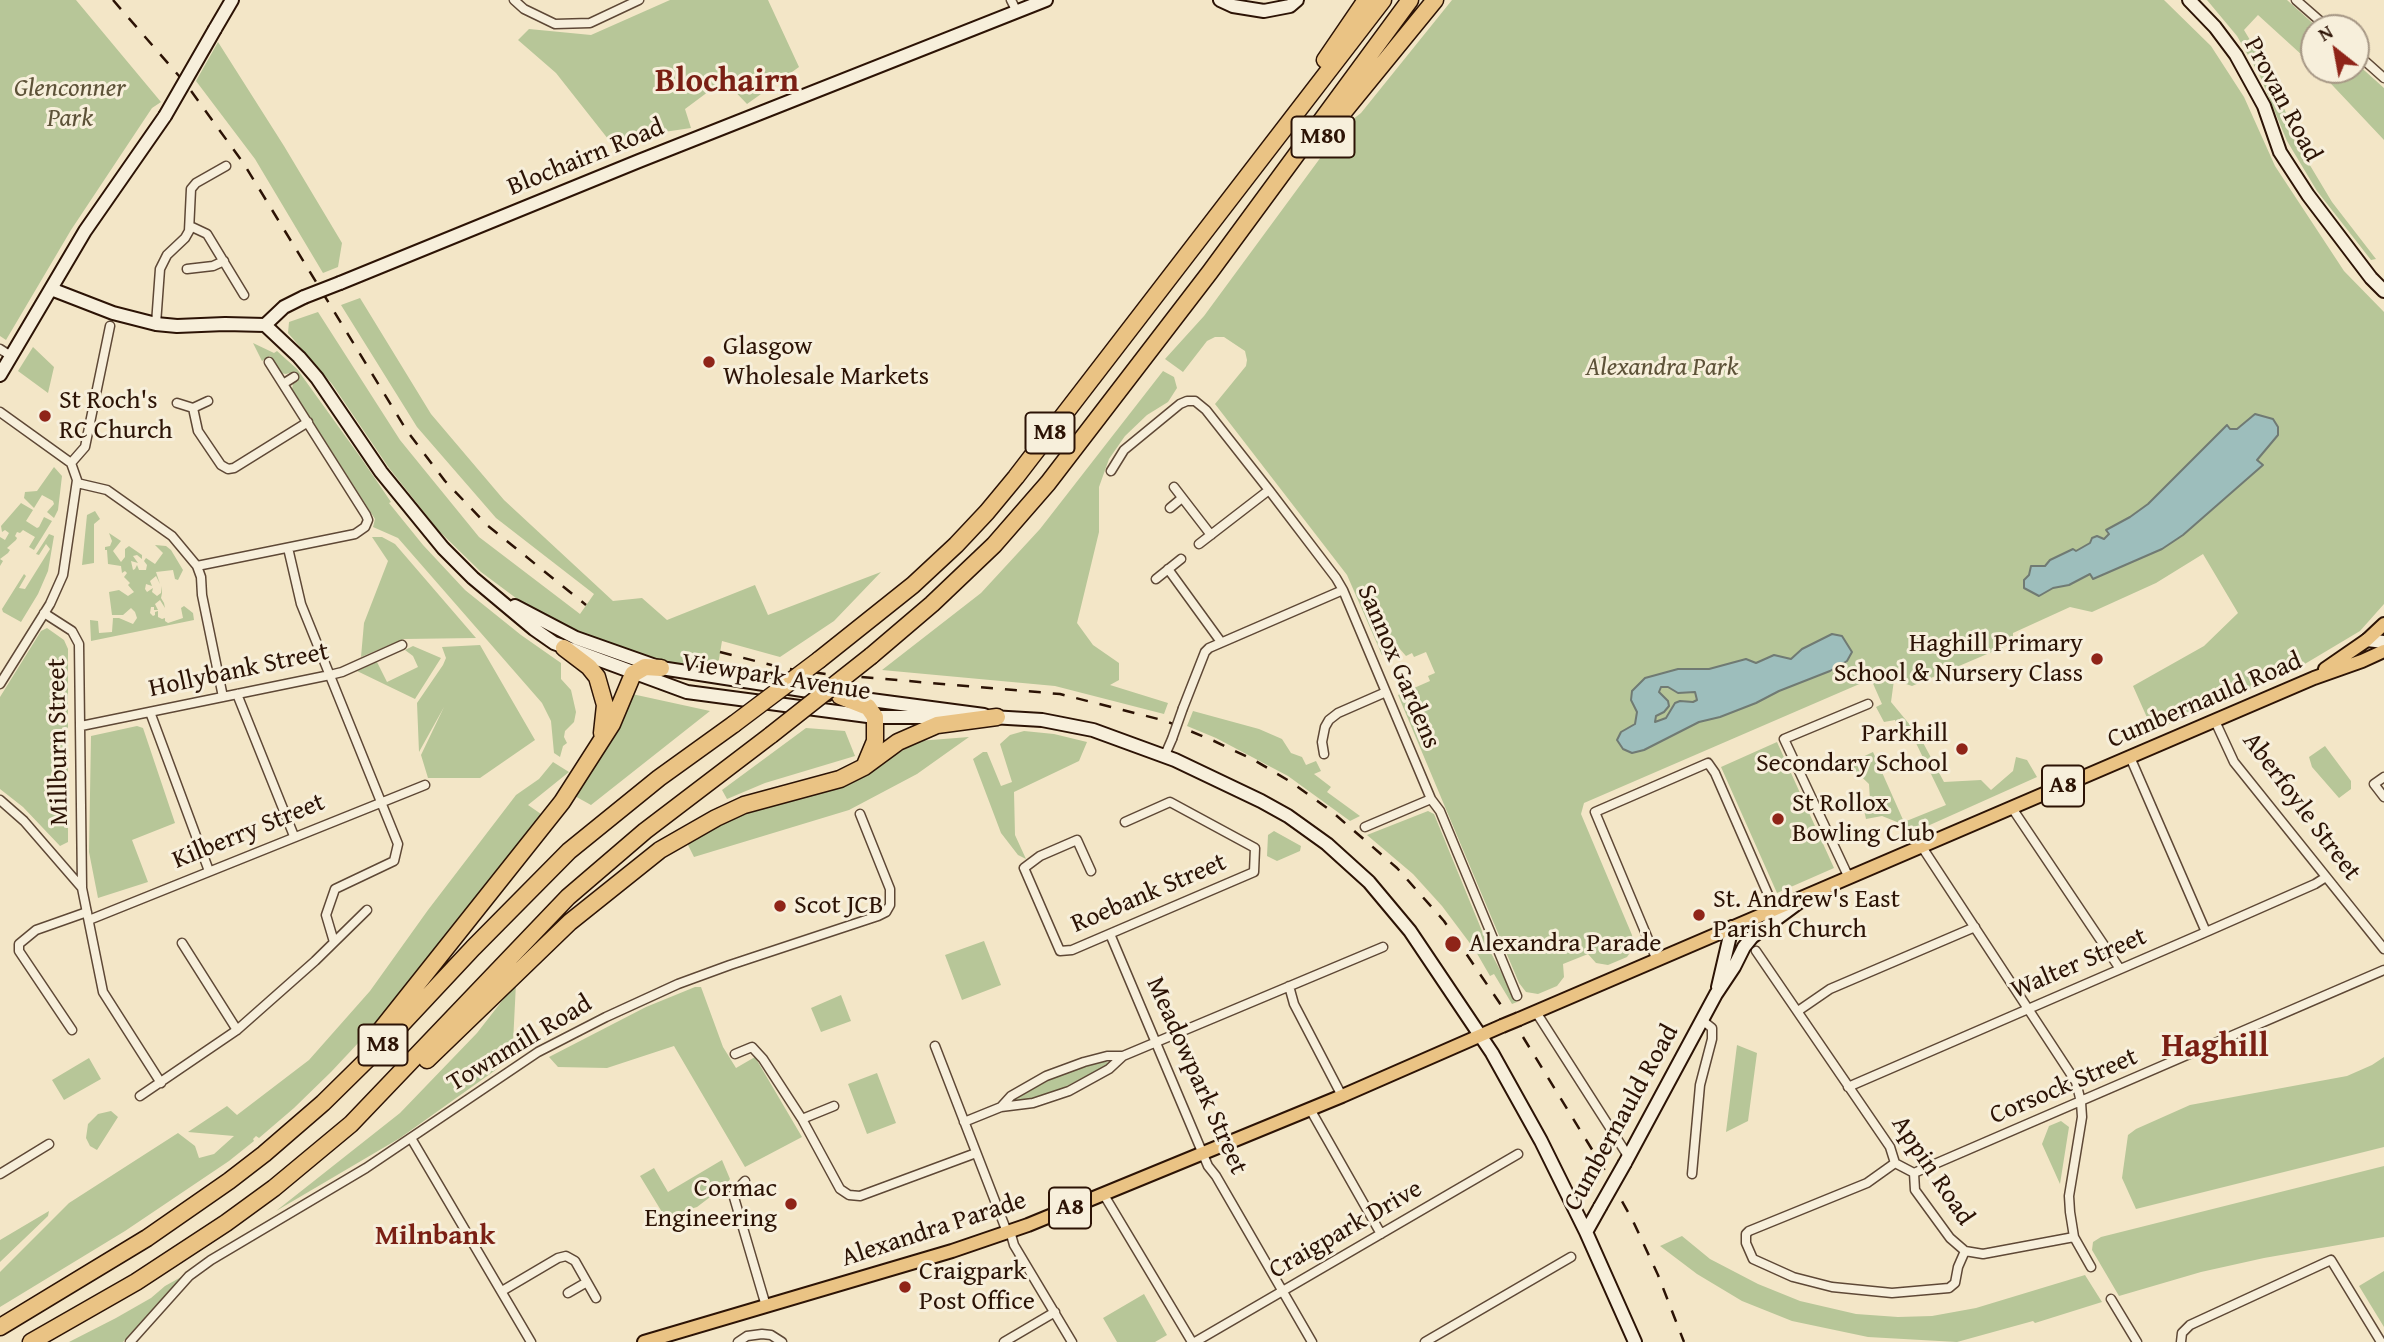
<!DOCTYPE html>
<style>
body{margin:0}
#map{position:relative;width:2384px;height:1342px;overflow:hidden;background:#f3e6c7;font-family:"Gentium Book Plus",serif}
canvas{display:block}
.north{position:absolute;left:2300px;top:14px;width:70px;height:70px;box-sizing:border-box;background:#f7efdb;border:2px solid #a69785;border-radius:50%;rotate:329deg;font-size:19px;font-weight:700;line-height:28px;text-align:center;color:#2c1305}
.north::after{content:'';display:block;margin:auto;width:24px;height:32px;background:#8f2418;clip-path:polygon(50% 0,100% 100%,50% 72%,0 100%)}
</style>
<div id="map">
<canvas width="2384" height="1342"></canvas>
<div class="north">N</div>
</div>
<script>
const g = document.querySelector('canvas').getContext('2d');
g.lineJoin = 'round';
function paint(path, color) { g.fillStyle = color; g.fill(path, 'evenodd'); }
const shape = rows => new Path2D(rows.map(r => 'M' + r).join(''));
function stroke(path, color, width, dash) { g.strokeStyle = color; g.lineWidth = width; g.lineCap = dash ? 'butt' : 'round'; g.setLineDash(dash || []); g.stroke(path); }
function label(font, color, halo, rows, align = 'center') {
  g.font = font + ' "Gentium Book Plus",serif'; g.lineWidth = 6; g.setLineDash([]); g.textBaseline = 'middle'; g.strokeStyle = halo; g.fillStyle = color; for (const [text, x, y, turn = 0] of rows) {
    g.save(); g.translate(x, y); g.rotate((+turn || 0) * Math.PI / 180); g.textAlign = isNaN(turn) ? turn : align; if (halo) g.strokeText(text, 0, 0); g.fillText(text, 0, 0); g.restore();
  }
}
const green = shape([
 [0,0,76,0,161,102,152,108,71,230,6,340,0,336],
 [670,0,768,0,799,67,747,104,724,80,685,109,691,128,630,137,612,144,556,73,518,40,529,29,591,35],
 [1452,0,2164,0,2211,46,2244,97,2275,166,2344,271,2384,312,2384,604,2360,631,2293,671,2153,731,2133,686,2204,646,2238,613,2203,554,2156,583,2092,612,2070,607,2013,633,2013,643,1912,686,1894,680,1891,702,1920,737,1944,782,1981,780,1991,790,2013,771,2016,757,2027,760,2037,777,1903,837,1897,822,1882,816,1866,819,1864,810,1870,800,1869,784,1848,764,1873,752,1904,822,1946,805,1915,741,1905,739,1895,720,1884,722,1876,707,1882,704,1871,679,1584,803,1581,814,1632,935,1634,947,1627,957,1608,965,1596,963,1588,954,1563,964,1564,977,1557,986,1538,994,1526,992,1519,983,1398,695,1430,681,1428,676,1435,673,1426,652,1414,657,1412,653,1406,656,1399,648,1382,655,1347,575,1215,404,1246,366,1247,360,1245,351,1224,337,1215,337,1207,341,1183,372,1165,359,1204,316,1343,127,1361,113],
 [2207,0,2287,0,2318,28,2314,28,2314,66,2258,15,2244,30,2268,70,2283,105,2296,142,2332,202,2376,259,2371,260,2317,191,2287,141,2260,76,2237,36],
 [218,42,284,146,342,243,338,267,323,273,255,159,196,81],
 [2356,63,2384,88,2384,140,2318,70,2356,70],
 [360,298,431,414,504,500,613,601,642,598,667,620,755,585,768,615,881,572,834,621,780,657,722,641,717,671,642,658,594,642,536,613,481,572,439,531,389,468,332,384,288,333,289,322,318,312,400,440,479,537,580,614,594,594,496,518,417,427,341,305],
 [253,343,274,353,277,351,297,369,361,458,391,502,389,503,423,545,465,590,521,635,561,663,561,679,571,690,576,712,574,722,565,731,564,737,567,743,563,746,560,757,554,753,551,721,542,703,398,538,373,527,375,519,292,389,293,384,298,381,293,372,286,374,280,373,270,356,262,361],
 [33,347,54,367,48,393,18,371],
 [1163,371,1174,377,1177,388,1168,402,1147,415,1125,436,1109,459,1099,487,1099,532,1077,623,1093,645,1119,663,1119,680,1110,685,1168,703,1164,714,1055,686,882,670,981,593,1040,529],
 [54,467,62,476,58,510,54,518,47,512,54,504,53,501,42,495,34,508,24,498,25,492,37,491],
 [21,503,33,510,26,521,37,528,39,527,44,517,52,521,34,550,29,547,35,537,23,530,20,533,17,532,15,536,17,538,16,540,7,548,10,550,8,553,0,559,3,561,0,566,0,531,0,537,5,540,9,533,5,530,2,532,1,526],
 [95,511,100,519,94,524,94,563,82,565,87,515],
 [109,533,121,541,113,551,121,562,125,557,125,549,129,546,142,555,142,559,137,555,133,556,138,563,131,561,133,570,135,569,137,565,139,570,146,570,147,565,144,561,146,558,155,564,163,553,155,545,166,546,171,550,183,570,178,580,175,579,173,570,156,572,160,584,156,576,150,581,152,586,146,584,145,589,147,592,153,588,152,592,157,596,161,593,161,586,162,593,161,598,164,603,165,608,160,600,155,604,158,610,154,610,154,607,151,607,150,613,153,616,155,615,155,612,158,611,158,617,162,619,165,618,165,610,165,621,168,623,183,618,181,608,184,606,193,613,194,620,91,641,90,620,98,621,99,633,112,632,113,618,119,618,133,624,137,618,135,612,131,608,123,615,112,615,109,592,119,590,128,596,134,592,128,585,130,583,124,577,127,573,125,571,122,573,121,566,108,564,107,550,105,550,105,547,110,546,112,541],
 [49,534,54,536,48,571,38,594,21,622,3,612,2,609,24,574,26,576,19,588,25,589,50,549,46,544,39,555,36,554],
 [372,537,382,537,395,544,476,638,404,639,361,657,364,623,388,561],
 [47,628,64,640,68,649,68,842,60,846,23,807,0,789,0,697,41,631],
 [480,645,535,740,480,778,428,778,421,755,444,707,419,752,417,703,443,665,446,658,442,647],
 [413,646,441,658,415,699,357,671,377,662,387,682,418,667,413,656,405,650],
 [632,694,710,711,591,805,573,795,608,744],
 [1193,711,1259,729,1282,739,1291,753,1302,757,1306,765,1316,761,1321,771,1314,774,1331,787,1327,792,1360,816,1350,821,1288,776,1216,738,1187,726],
 [137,726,143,728,175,823,132,840,148,882,98,898,89,852,91,736],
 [806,728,845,731,855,756,765,783,727,799,722,790],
 [1024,731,1054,734,1087,742,1079,761,1014,792,1015,835,1026,859,1018,855,1001,833,973,759,983,752,987,752,1001,786,1012,782,1000,744,1010,735],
 [969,737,917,774,849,810,694,857,686,841,729,820,766,807,845,786,918,741],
 [1777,742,1834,868,1777,893,1721,767],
 [2325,746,2351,781,2351,789,2339,798,2312,767,2309,757],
 [553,762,569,772,528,805,541,814,493,879,361,1040,331,1072,294,1108,259,1138,256,1136,253,1139,254,1141,229,1161,125,1231,0,1307,0,1272,69,1203,178,1133,195,1146,199,1158,214,1154,234,1136,188,1132,227,1106,237,1115,309,1060,370,991,428,910,516,795,539,779],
 [1428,811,1434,814,1491,953,1517,1002,1512,1004,1494,974,1490,976,1475,950,1442,906,1413,874,1367,835],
 [1274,831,1301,846,1300,851,1277,861,1267,856,1268,835],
 [984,941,1001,985,962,1000,945,955],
 [516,983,513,1043,504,1064,400,1138,276,1211,400,1113,477,1033],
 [695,987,701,987,723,1047,736,1068,755,1057,802,1137,745,1167,674,1046,607,1068,558,1067,549,1057,646,1007],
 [841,995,851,1021,821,1032,811,1008],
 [1737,1045,1757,1053,1748,1121,1726,1132],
 [2384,1057,2384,1147,2136,1209,2122,1178,2128,1135,2136,1129,2190,1105,2347,1076,2372,1065],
 [89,1058,101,1079,64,1100,52,1080],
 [1105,1061,1108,1062,1107,1065,1063,1088,1032,1099,1014,1101,1029,1090,1058,1075],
 [877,1073,896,1123,867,1134,848,1084],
 [111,1111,118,1117,97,1150,90,1146,86,1138,88,1124,98,1114],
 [2061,1121,2069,1127,2060,1184,2042,1144,2049,1126],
 [722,1160,730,1179,726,1185,697,1207,665,1217,640,1176,654,1168,668,1192],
 [2384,1166,2384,1237,2264,1258,2201,1272,2119,1296,2092,1250,2093,1242,2101,1237],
 [49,1211,48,1216,0,1262,0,1240],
 [1682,1236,1710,1259,1758,1284,1800,1301,1856,1314,1898,1317,1932,1316,1976,1308,2085,1275,2102,1302,2035,1323,2033,1321,1957,1342,1868,1337,1792,1321,1742,1301,1697,1274,1660,1246],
 [2384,1271,2384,1327,2359,1286],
 [183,1276,123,1342,69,1342,116,1318,151,1298,165,1286],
 [1144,1294,1167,1335,1155,1342,1117,1342,1103,1318]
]);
const water = shape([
 [2255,414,2273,419,2278,427,2278,435,2257,460,2263,465,2183,535,2162,549,2093,579,2090,574,2069,585,2053,588,2039,596,2024,588,2024,580,2029,575,2031,566,2045,566,2050,560,2073,549,2076,551,2090,543,2092,538,2097,536,2104,539,2109,534,2106,530,2130,517,2148,504,2227,425,2230,429,2237,429,2255,414],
 [1832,634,1842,636,1852,652,1847,661,1830,671,1779,691,1756,703,1720,717,1699,722,1644,750,1632,753,1623,749,1617,740,1621,732,1635,724,1637,712,1631,700,1632,691,1645,678,1678,669,1709,669,1746,659,1756,663,1774,655,1791,659,1802,649,1832,634],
 [1661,687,1668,687,1678,693,1695,692,1697,700,1693,702,1680,701,1675,703,1666,718,1655,722,1656,716,1664,712,1669,706,1668,701,1659,692,1661,687]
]);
const street = shape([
 [514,0,524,9,555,24,590,23,639,0],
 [1011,0,1017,12],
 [2296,0,2328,28],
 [2356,53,2384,78],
 [190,226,207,234,244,295],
 [187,269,213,266,224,261],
 [156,324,160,269,167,255,185,238,189,231,191,189,196,183,226,166],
 [0,349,11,356],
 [283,384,294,377],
 [177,403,193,408,208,401],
 [193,408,198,431,221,465,228,469,234,468,308,422],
 [0,412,71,463],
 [1111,471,1124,450,1180,404,1187,401,1195,401,1206,410,1269,490,1336,578,1343,590,1431,799,1440,811,1517,996],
 [77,483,107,490,172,536,197,566,201,577,202,595,223,697],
 [1174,487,1211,535],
 [1170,508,1182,498],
 [1199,544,1269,490],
 [288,548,301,604,398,844,394,861,335,889,326,915,334,942],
 [197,566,355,534,365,527,368,520,366,515,269,362],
 [1168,569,1221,642],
 [1156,579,1181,559],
 [44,613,72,631,79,644,82,887],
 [0,684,50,604,63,575,77,480,71,463,85,447,110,326],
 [237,694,294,836],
 [1183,708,1205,652,1209,648,1343,590],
 [150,712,209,871],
 [2215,721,2234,762,2384,949],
 [81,726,330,675,342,672,402,645],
 [1324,754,1322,742,1325,727,1329,720,1338,713,1386,692],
 [1165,755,1172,739],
 [2130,757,2206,932],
 [2384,777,2374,784,2384,797],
 [0,800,24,821,82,888,103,992,161,1083],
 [2012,808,2120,969],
 [1365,827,1431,799],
 [1922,847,2076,1082,2081,1102,2082,1117,2069,1196,2070,1212,2074,1237,2091,1267],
 [1091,871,1077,840,1040,856,1024,868,1060,951,1072,950,1254,872,1255,848,1170,802,1125,822],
 [1849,878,1784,739,1868,704],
 [89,920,425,785],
 [1110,934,1208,1166,1216,1176,1312,1342],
 [182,943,237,1030],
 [1756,951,1890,1147,1895,1163,1914,1173,1915,1190,1950,1238,1965,1251,1983,1254,2074,1237],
 [1656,958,1595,812,1708,763,1715,773,1774,908],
 [1289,986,1294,1004,1342,1096],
 [1798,1011,1830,989,1975,927],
 [1536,1012,1628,1156],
 [72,1030,19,951,19,944,36,930,87,912],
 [935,1046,1007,1232],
 [735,1054,752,1047,763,1059,802,1119,840,1189,849,1195,860,1196,976,1153],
 [1848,1087,2206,932,2315,884,2326,877],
 [140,1096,237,1030,315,961,367,910],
 [1001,1107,1011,1096,1046,1076,1084,1062,1107,1056,1123,1056],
 [1310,1109,1381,1234],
 [802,1119,834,1106],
 [964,1122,1001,1107,1033,1103,1069,1091,1109,1069,1123,1056,1383,947],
 [411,1138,531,1342],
 [1895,1163,1867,1183,1749,1231,1746,1234,1746,1243,1753,1259,1793,1277,1832,1287,1892,1293,1949,1288,1955,1283,1958,1267,1965,1251],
 [1914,1173,2384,970],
 [0,1174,49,1144],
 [1692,1174,1700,1085,1712,1039,1712,1028,1702,1020],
 [745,1181,733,1194,766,1306],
 [1104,1195,1192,1342],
 [1010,1231,1014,1245,1072,1342],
 [502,1291,558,1258,566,1256,575,1261,596,1298],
 [568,1293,587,1282],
 [2111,1299,2137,1342],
 [130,1342,189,1276,211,1260,366,1168,538,1052,606,1017,678,984,730,965,878,916,886,912,890,905,890,889,860,814],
 [738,1342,747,1336,762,1334,771,1335,782,1342],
 [1004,1342,1055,1312],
 [1195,1342,1518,1154],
 [1425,1342,1571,1257],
 [2181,1342,2182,1333,2190,1325,2331,1260,2381,1342]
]);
const secondary = shape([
 [1220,0,1233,6,1264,11,1290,6,1297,0],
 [2189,0,2215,27,2236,55,2264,106,2280,152,2308,195,2371,278,2384,291],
 [215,29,232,0],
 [340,283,639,161,1046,0],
 [51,289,113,313,156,324,177,326,225,324,265,325,284,307,304,297],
 [265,325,299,357,317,378,381,472,443,548,473,578,534,629,554,643,687,692,875,717,952,717],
 [0,375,85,231,165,116],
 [515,606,576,638,661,668,828,694],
 [2367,640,2384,642],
 [856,698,984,715],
 [991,717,1042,720,1093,730,1175,760,1261,801,1288,816,1327,844,1369,882,1410,931,1492,1053,1541,1141,1586,1232,1635,1342],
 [1718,987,1732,927],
 [1625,1163,1716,994,1734,967,1744,947,1752,937,1802,900],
 [1586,1232,1600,1207]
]);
const primary = shape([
 [2325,669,2367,640,2384,624],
 [1519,1019,2314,678,2362,661,2384,651],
 [644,1342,952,1251,1028,1225,1342,1096,1502,1026]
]);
const highway = shape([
 [1325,60,1366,0],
 [1315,147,1435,0],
 [564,648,589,667,597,677,605,705,602,733],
 [871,656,932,604,994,545,1048,483,1210,272,1410,0],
 [819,660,913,585,956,545,987,512,1016,477,1383,0],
 [840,696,868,707,875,717,875,741,865,765],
 [368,1046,562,802,612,724,633,674,645,667,661,668],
 [427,1060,570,922,660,850,716,818,744,805,840,779,864,767,898,742,937,725,997,717],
 [0,1327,147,1238,229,1181,264,1154,323,1103,385,1042,473,948,569,851,659,778,734,724],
 [31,1342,136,1282,226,1223,274,1188,351,1124,568,897,645,831,771,735]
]);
const rail = shape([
 [113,0,186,84,244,164,407,431,445,481,487,525,586,605],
 [720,652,783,668,826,674,1060,694,1166,721,1214,741,1254,760,1291,782,1330,810,1397,868,1444,921,1503,1008],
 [1523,1037,1604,1169,1633,1221,1658,1275,1684,1342]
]);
const streetBridge = shape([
 [1172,739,1183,708]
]);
const secondaryBridge = shape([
 [165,116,215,29],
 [304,297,340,283],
 [1600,1207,1625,1163]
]);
const primaryBridge = shape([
 [1502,1026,1519,1019]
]);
const highwayBridge = shape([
 [734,724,819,660],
 [771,735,871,656]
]);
const markers = [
 [709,362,7,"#8f2418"],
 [45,416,7,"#8f2418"],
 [2097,659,7,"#8f2418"],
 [1962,749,7,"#8f2418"],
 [1778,819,7,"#8f2418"],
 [780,906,7,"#8f2418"],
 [1699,915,7,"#8f2418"],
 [1453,944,9,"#8f2418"],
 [791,1204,7,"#8f2418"],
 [905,1287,7,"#8f2418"]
];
const shields = [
 [1323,137,63],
 [1050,433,49],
 [2063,786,42],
 [383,1045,49],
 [1070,1208,42]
];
const shieldNames = [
 ["M80",1323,137],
 ["M8",1050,433],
 ["A8",2063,786],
 ["M8",383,1045],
 ["A8",1070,1208]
];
const parkNames = [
 ["Glenconner",70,89],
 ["Park",70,119],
 ["Alexandra Park",1662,368]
];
const streetNames = [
 ["Provan Road",2282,100,62],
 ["Blochairn Road",586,158,-22],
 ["Sannox Gardens",1398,667,67],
 ["Hollybank Street",239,671,-12],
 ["Viewpark Avenue",776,678,9],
 ["Cumbernauld Road",2205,701,-23],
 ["Millburn Street",59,742,-91],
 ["Aberfoyle Street",2301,807,53],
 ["Kilberry Street",249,832,-22],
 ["Roebank Street",1149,894,-23],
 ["Walter Street",2079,964,-23],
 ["Townmill Road",520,1044,-31],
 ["Meadowpark Street",1196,1076,66],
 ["Corsock Street",2064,1087,-23],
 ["Cumbernauld Road",1622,1118,-61],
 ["Appin Road",1932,1171,56],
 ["Alexandra Parade",934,1230,-18],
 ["Craigpark Drive",1346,1230,-30]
];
const poiNames = [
 ["Glasgow",723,347],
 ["Wholesale Markets",723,377],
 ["St Roch's",59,401],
 ["RC Church",59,431],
 ["Haghill Primary",2083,644,"right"],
 ["School & Nursery Class",2083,674,"right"],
 ["Parkhill",1948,734,"right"],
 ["Secondary School",1948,764,"right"],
 ["St Rollox",1792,804],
 ["Bowling Club",1792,834],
 ["St. Andrew's East",1713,900],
 ["Parish Church",1713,930],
 ["Scot JCB",794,906],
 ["Alexandra Parade",1469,944],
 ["Cormac",777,1189,"right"],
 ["Engineering",777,1219,"right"],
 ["Craigpark",919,1272],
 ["Post Office",919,1302]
];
const neighbourhoodNames = [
 ["Milnbank",435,1237]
];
const districtNames = [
 ["Blochairn",727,83],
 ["Haghill",2215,1048]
];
paint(green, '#b7c698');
paint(water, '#9dbebc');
stroke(water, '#707a73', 2);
stroke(street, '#5e4836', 11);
stroke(secondary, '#2c1305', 16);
stroke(primary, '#2c1305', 16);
stroke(highway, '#2c1305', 19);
stroke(street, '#f7efdb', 8);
stroke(secondary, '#f7efdb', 12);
stroke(primary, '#eac384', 12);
stroke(highway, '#eac384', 16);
stroke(rail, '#2c1305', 2.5, [12, 12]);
stroke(streetBridge, '#5e4836', 11, []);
stroke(secondaryBridge, '#2c1305', 16, []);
stroke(primaryBridge, '#2c1305', 16, []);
stroke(highwayBridge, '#2c1305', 19, []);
stroke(streetBridge, '#f7efdb', 8);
stroke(secondaryBridge, '#f7efdb', 12);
stroke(primaryBridge, '#eac384', 12);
stroke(highwayBridge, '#eac384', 16);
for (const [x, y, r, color] of markers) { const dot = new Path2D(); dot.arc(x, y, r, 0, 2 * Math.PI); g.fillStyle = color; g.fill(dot); stroke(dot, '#f7efdb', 2.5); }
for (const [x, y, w] of shields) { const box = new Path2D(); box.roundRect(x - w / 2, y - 20.5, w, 41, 5); g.fillStyle = '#f7efdb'; g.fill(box); stroke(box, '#2c1305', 2); }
label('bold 24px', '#2c1305', null, shieldNames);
label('italic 26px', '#5d5238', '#f7efdb', parkNames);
label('26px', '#2c1305', '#f7efdb', streetNames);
label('26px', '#2c1305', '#f7efdb', poiNames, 'left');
label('bold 28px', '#7a1f14', '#f7efdb', neighbourhoodNames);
label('bold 33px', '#7a1f14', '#f7efdb', districtNames);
</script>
